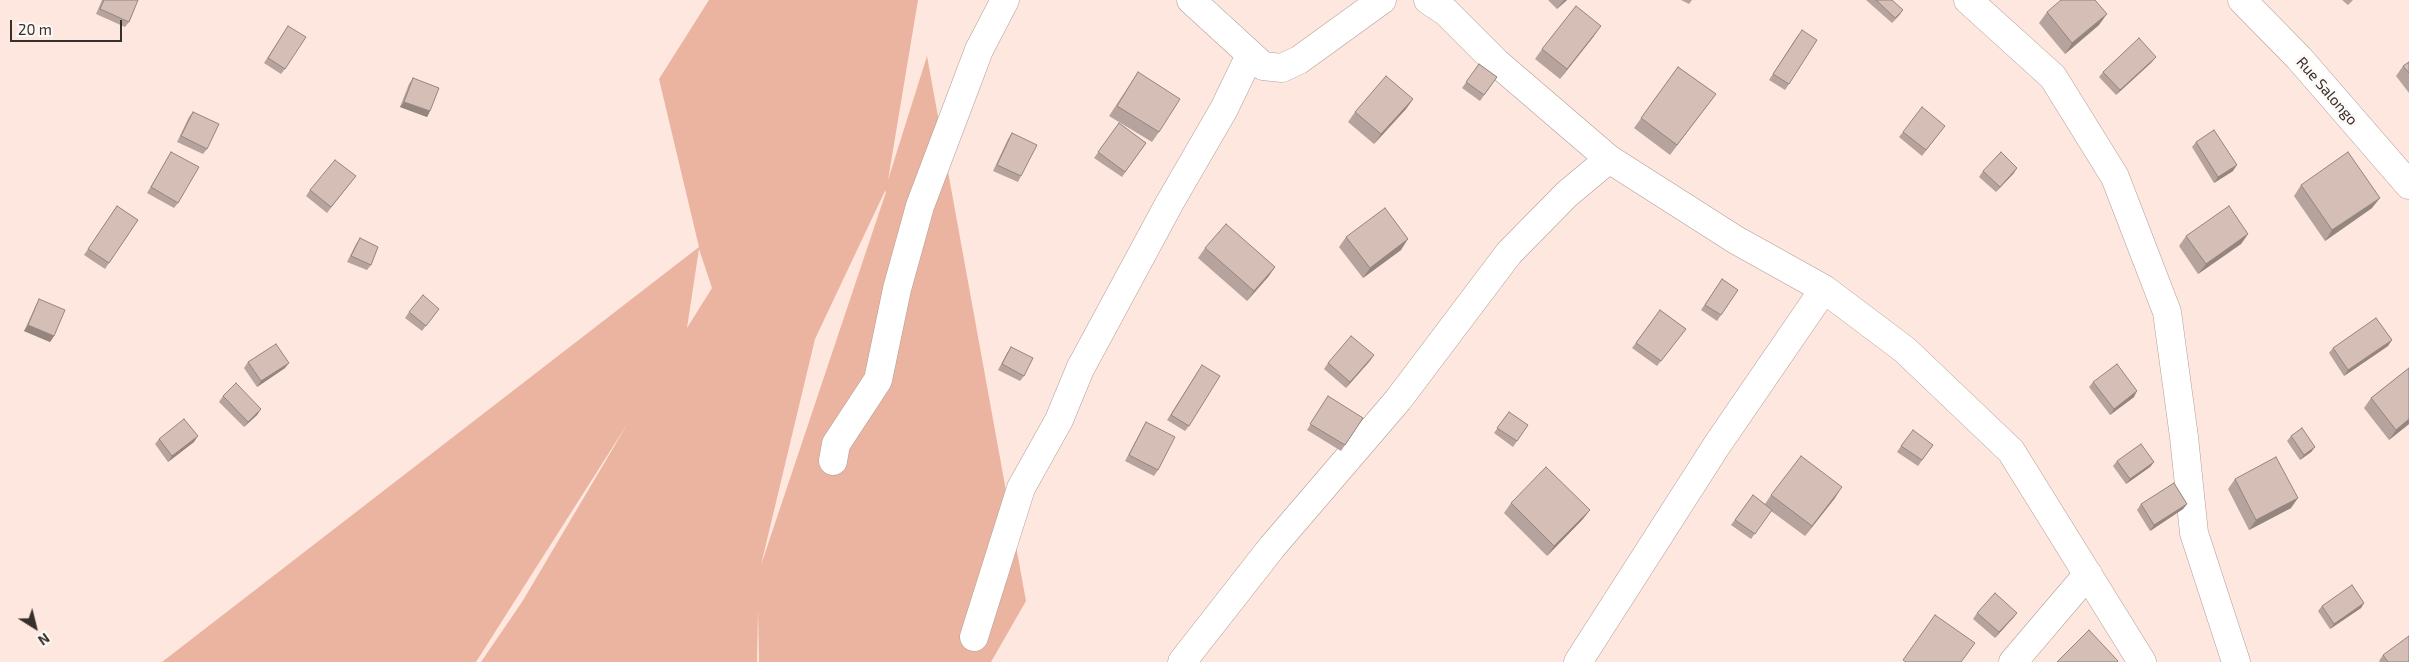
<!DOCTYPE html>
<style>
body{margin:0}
#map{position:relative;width:2409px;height:662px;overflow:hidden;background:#fee7de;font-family:"Exo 2",sans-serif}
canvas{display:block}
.north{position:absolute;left:10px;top:602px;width:50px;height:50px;-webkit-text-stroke:4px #fdf9f7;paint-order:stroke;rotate:144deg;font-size:14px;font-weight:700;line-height:20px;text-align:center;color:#372f2b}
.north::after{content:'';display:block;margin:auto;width:18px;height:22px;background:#372f2b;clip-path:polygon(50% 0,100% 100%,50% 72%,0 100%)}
.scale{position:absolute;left:10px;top:20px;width:112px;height:22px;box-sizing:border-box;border:2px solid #372f2b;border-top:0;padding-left:6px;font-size:15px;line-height:18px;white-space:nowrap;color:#372f2b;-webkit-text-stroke:4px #fdf9f7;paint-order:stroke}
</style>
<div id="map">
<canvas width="2409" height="662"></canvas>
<div class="north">N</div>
<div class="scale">20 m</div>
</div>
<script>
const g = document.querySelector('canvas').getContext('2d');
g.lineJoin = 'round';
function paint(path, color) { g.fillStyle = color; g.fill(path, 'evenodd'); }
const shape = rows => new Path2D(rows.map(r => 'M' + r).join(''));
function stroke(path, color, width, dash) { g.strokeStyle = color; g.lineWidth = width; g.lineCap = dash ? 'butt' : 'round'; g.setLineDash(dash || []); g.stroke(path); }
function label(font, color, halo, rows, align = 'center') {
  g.font = font + ' "Exo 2",sans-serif'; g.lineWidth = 5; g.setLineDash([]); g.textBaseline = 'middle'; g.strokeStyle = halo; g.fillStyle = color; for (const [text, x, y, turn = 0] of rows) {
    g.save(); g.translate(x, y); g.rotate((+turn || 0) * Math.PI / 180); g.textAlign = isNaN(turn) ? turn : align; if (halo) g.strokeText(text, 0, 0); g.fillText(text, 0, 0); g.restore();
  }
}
const green = shape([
 [709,0,918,0,888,180,927,56,1026,601,991,662,759,662,758,609,757,662,481,662,522,602,628,423,476,662,162,662,699,247,659,79],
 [885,191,886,192,761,565,815,339],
 [699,249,712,288,687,328]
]);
const minor = shape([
 [1191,0,1263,66,1282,68,1299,60,1382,0],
 [1428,0,1446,12,1496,62,1609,159,1736,240,1824,289,1905,350,2011,451,2142,662],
 [1968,0,2053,77,2115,177,2167,312,2184,437,2194,533,2236,662],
 [833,461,836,444,878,380,897,289,920,206,979,50,1005,0],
 [974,637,1021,488,1059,420,1080,369,1169,204,1224,109,1250,55],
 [1182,662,1272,547,1398,400,1509,253,1567,194,1609,159],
 [1578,662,1717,445,1824,289],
 [2013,662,2088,574]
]);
const tertiary = shape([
 [2242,0,2299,58,2409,185]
]);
const wall = shape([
 [102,0,138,0,129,22,125,27,96,14],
 [1548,0,1567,0,1557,9],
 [1681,0,1692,0,1689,4],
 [1866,0,1892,0,1903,10,1899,16,1892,23],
 [2342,0,2353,0,2348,5],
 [2047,12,2099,25,2065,54,2039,23],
 [288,26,285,69,281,74,264,63],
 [1798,35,1789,84,1785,90,1769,80],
 [1594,36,1560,79,1535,59,1542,49],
 [2152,62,2116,95,2099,77,2103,72],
 [2409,62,2409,93,2396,76,2403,66],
 [1479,64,1497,77,1480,101,1462,88],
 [1678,67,1716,94,1670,155,1634,128],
 [1138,72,1159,132,1152,142,1109,116],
 [413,78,430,111,427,117,400,107,409,84],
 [1413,99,1406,109,1374,144,1348,122,1355,112],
 [193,112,207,149,203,154,177,142,189,117],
 [1119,123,1146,143,1122,177,1094,158],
 [1941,131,1922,156,1899,137,1903,132],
 [1012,133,1021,176,1018,182,993,171,1008,139],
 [2196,142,2233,171,2214,183,2192,147],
 [171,152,178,203,174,208,147,193],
 [1983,171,2014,173,1996,192,1979,177],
 [352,181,327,213,306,196,310,190],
 [2301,185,2372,208,2325,241,2294,196],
 [117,206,138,220,105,269,84,255],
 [2248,234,2241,244,2198,274,2179,246,2186,236],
 [1346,237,1401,250,1363,278,1339,247],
 [360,238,371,265,367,270,347,262,356,244],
 [1205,248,1275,267,1268,277,1247,301,1198,258],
 [1722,279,1738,290,1717,321,1701,310],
 [39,299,54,336,50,342,24,331,36,305],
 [1660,310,1686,329,1657,366,1632,348],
 [409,312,435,314,422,331,405,318],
 [2388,346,2344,376,2329,353,2333,348],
 [1011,347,1024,376,1020,381,998,370,1007,353],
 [1374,355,1346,388,1324,369,1328,363],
 [248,362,285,368,257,387,244,368],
 [2409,368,2409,424,2389,440,2364,408,2371,398],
 [1198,371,1189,426,1185,431,1167,420],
 [2093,382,2134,397,2110,415,2089,387],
 [223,396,261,409,257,415,244,427,219,402],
 [1324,402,1363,418,1341,451,1307,430],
 [1509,412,1528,425,1513,447,1494,433],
 [1146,422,1158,470,1154,476,1125,461,1143,427],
 [2291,436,2315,447,2311,452,2300,460,2287,441],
 [159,439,194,442,168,462,155,444],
 [1933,445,1918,466,1897,452,1901,446],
 [2117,461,2154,462,2150,467,2126,484,2113,466],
 [2235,479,2291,508,2249,530,2228,489],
 [1753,495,1765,504,1771,495,1835,498,1805,536,1771,511,1751,539,1731,525],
 [1511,503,1590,510,1582,520,1547,556,1504,513],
 [2141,504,2187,504,2183,509,2150,531,2137,510],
 [2364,603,2361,608,2330,629,2318,611,2322,606],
 [1977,613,2017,613,2013,618,1995,638,1973,619],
 [2383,655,2409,662,2380,662,2379,661]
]);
const shadedWall = shape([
 [1564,0,1567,0,1557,9],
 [2107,14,2099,25,2065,54,2072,43],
 [1601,26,1594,36,1560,79,1567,69],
 [2156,57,2152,62,2116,95,2120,90],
 [1413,99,1406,109,1374,144,1381,134],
 [404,102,430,111,427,117,400,107],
 [2237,165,2233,171,2214,183,2218,177],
 [2017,168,2014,173,1996,192,2000,187],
 [2380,198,2372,208,2325,241,2332,230],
 [2248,234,2241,244,2198,274,2206,264],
 [1408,239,1401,250,1363,278,1370,268],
 [1275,267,1268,277,1247,301,1254,291],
 [28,325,54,336,50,342,24,331],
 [2392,340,2388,346,2344,376,2348,370],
 [1374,355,1370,361,1346,388,1350,382],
 [289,363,285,368,257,387,261,381],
 [2137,391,2134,397,2110,415,2114,409],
 [261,409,257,415,244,427,248,422],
 [2409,419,2409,424,2389,440,2396,430],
 [198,436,194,442,168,462,172,456],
 [2315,447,2311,452,2300,460,2304,455],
 [2154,462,2150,467,2126,484,2130,479],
 [1842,487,1835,498,1805,536,1812,526],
 [2298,498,2291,508,2249,530,2256,520],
 [2187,504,2183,509,2150,531,2154,525],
 [1590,510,1582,520,1547,556,1554,546],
 [2364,603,2361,608,2330,629,2334,624],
 [2017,613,2013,618,1995,638,1999,632]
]);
const building = shape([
 [104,0,138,0,129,22,100,9,104,0],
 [1876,0,1892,0,1903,10,1895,18,1876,0],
 [2061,0,2095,0,2107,14,2072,43,2047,12,2061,0],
 [1576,6,1601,26,1567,69,1542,49,1576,6],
 [288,26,306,37,285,69,268,58,288,26],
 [1802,30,1817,40,1789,84,1773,74,1802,30],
 [2139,38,2156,57,2120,90,2103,72,2139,38],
 [2409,62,2409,73,2403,66,2409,62],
 [1479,64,1497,77,1484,95,1466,82,1479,64],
 [1678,67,1716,94,1677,145,1641,118,1678,67],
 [1138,72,1180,99,1159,132,1117,106,1138,72],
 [1386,76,1413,99,1381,134,1355,112,1386,76],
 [413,78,439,88,430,111,404,102,413,78],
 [1922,107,1945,126,1926,150,1903,132,1922,107],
 [193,112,219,124,207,149,181,136,193,112],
 [1119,123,1146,143,1125,172,1098,152,1119,123],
 [2214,130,2237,165,2218,177,2196,142,2214,130],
 [1012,133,1037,145,1021,176,997,165,1012,133],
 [171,152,199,167,178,203,151,187,171,152],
 [2001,152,2017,168,2000,187,1983,171,2001,152],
 [2348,152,2380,198,2332,230,2301,185,2348,152],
 [335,160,356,176,331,207,310,190,335,160],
 [117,206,138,220,109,263,88,249,117,206],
 [2229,206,2248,234,2206,264,2186,236,2229,206],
 [1385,208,1408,239,1370,268,1346,237,1385,208],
 [1226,224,1275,267,1254,291,1205,248,1226,224],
 [360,238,378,247,371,265,351,256,360,238],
 [1722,279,1738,290,1721,315,1705,305,1722,279],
 [423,295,439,309,426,326,409,312,423,295],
 [39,299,65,310,54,336,28,325,39,299],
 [1660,310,1686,329,1661,361,1636,343,1660,310],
 [2376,318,2392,340,2348,370,2333,348,2376,318],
 [1351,336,1374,355,1350,382,1328,363,1351,336],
 [276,344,289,363,261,381,248,362,276,344],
 [1011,347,1033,358,1024,376,1002,364,1011,347],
 [2117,364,2137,391,2114,409,2093,382,2117,364],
 [1202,365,1220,376,1189,426,1171,415,1202,365],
 [2409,368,2409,419,2396,430,2371,398,2409,368],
 [236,383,261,409,248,422,223,396,236,383],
 [1328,396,1363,418,1345,445,1310,424,1328,396],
 [1509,412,1528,425,1517,441,1497,428,1509,412],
 [184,419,198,436,172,456,159,439,184,419],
 [1146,422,1175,437,1158,470,1129,455,1146,422],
 [2302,428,2315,447,2304,455,2291,436,2302,428],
 [1913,430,1933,445,1922,460,1901,446,1913,430],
 [2141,444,2154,462,2130,479,2117,461,2141,444],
 [1801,456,1842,487,1812,526,1771,495,1801,456],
 [2276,457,2298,498,2256,520,2235,479,2276,457],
 [1546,467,1590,510,1554,546,1511,503,1546,467],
 [2174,483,2187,504,2154,525,2141,504,2174,483],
 [1753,495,1772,510,1755,534,1735,520,1753,495],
 [2352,585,2364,603,2334,624,2322,606,2352,585],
 [1995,593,2017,613,1999,632,1977,613,1995,593],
 [1935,615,1975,643,1961,662,1906,662,1903,660,1935,615],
 [2089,630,2118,661,2117,662,2057,662,2089,630],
 [2409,636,2409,662,2388,662,2383,655,2409,636]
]);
const streetNames = [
 ["Rue Salongo",2327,91,49]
];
paint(green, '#eab4a1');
stroke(minor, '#b29c95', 29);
stroke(tertiary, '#b29c95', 29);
stroke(minor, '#fff', 28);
stroke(tertiary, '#fff', 28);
paint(wall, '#b6a39d');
paint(shadedWall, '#94857f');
paint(building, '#d4beb6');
stroke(building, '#94857f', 1);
label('15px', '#372f2b', '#fdf9f7', streetNames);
</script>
